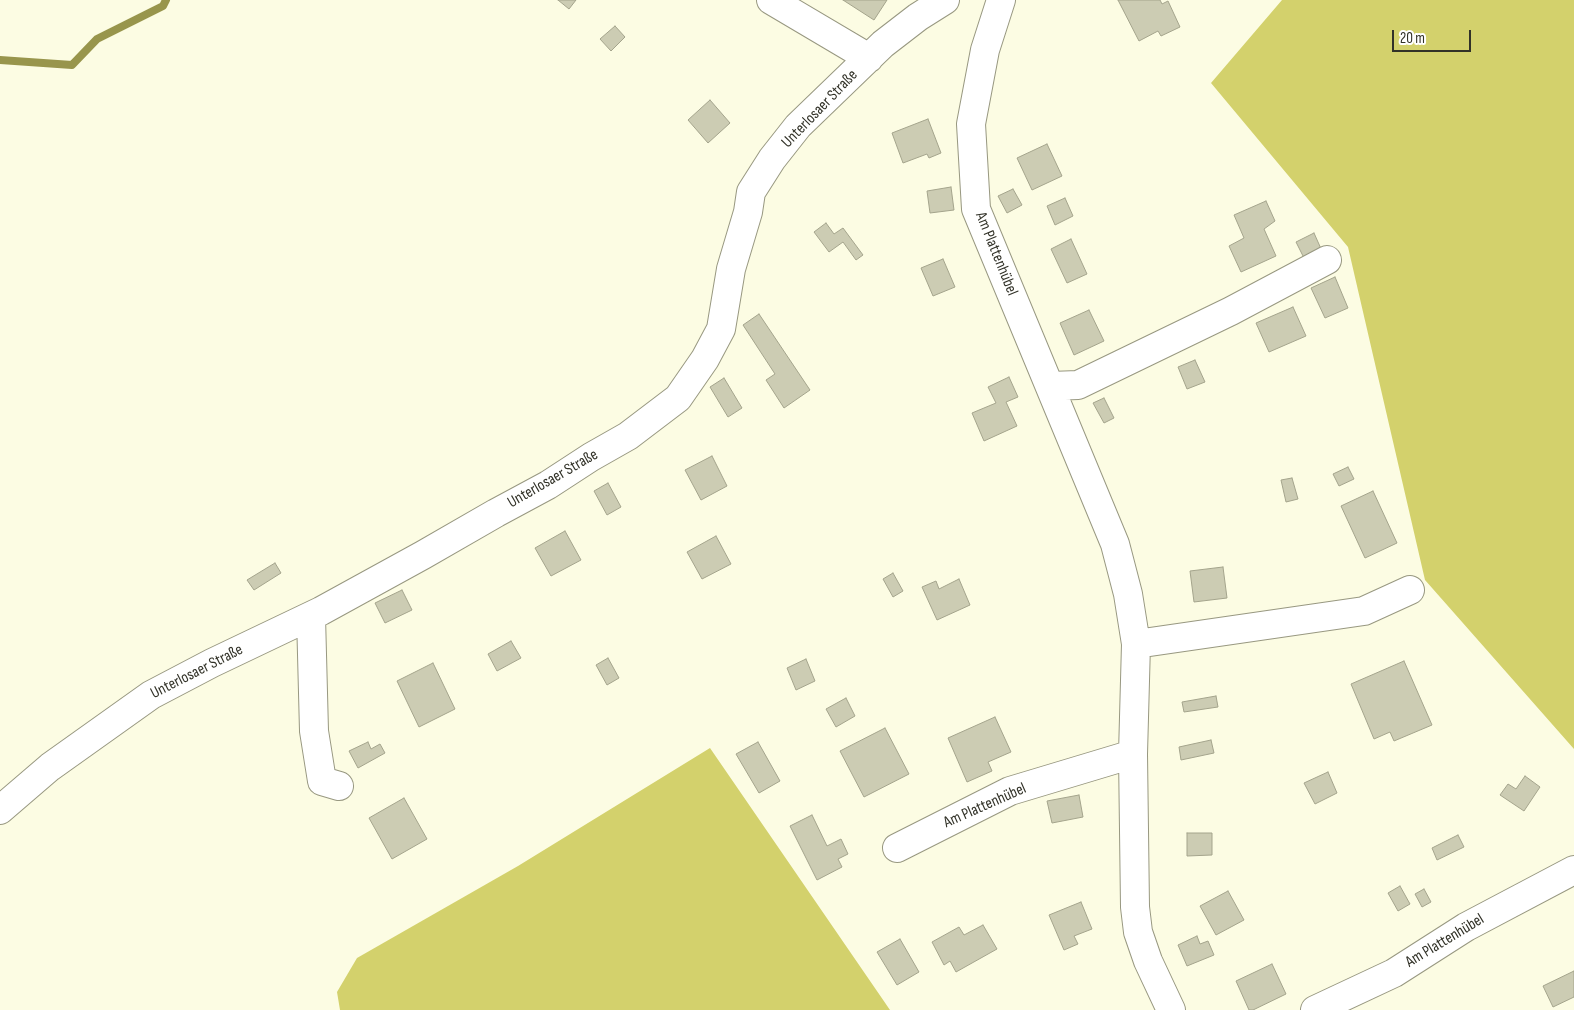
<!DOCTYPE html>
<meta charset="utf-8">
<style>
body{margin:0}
#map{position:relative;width:1574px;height:1010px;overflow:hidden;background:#fcfce3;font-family:"Sofia Sans Condensed",sans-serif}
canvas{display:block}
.scale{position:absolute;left:1392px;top:30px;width:79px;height:22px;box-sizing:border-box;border:2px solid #323228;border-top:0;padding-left:6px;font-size:15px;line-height:18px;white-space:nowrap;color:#323228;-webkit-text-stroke:4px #fff;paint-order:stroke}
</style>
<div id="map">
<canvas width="1574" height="1010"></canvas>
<div class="scale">20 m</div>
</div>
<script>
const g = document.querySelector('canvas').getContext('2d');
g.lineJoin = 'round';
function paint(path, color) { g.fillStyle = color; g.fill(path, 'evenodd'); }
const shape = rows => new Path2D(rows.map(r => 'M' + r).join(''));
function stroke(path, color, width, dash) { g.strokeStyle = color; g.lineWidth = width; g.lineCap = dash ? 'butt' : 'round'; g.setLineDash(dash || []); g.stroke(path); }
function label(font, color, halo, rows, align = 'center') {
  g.font = font + ' "Sofia Sans Condensed",sans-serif'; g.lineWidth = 4; g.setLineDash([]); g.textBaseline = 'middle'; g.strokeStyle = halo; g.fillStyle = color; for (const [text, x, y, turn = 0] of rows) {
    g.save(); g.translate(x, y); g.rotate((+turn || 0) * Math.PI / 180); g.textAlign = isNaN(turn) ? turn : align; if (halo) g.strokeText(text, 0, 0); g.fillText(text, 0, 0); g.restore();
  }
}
const forest = shape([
 [1282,0,1574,0,1574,749,1425,580,1348,247,1211,83],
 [710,748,890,1010,340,1010,337,992,357,958,518,866]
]);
const stream = shape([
 [0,60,72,65,97,39,163,6,166,0]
]);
const building = shape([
 [558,0,576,0,569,9,558,0],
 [843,0,887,0,874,20,843,0],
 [1118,0,1160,0,1162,4,1168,1,1180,27,1161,36,1158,31,1139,41,1118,0],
 [615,26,625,37,611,51,600,39,615,26],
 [710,100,730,123,708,143,688,120,710,100],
 [928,119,941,153,929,158,927,154,903,163,892,133,928,119],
 [1047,144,1062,176,1032,190,1017,158,1047,144],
 [951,187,954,210,930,213,927,191,951,187],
 [1013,189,1022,205,1007,213,998,196,1013,189],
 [1065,198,1073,216,1055,225,1047,206,1065,198],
 [1266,201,1275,221,1264,229,1276,256,1241,272,1229,246,1244,238,1234,215,1266,201],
 [826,223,834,234,843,228,863,255,856,260,843,242,829,252,814,232,826,223],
 [1314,233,1322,251,1305,260,1296,242,1314,233],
 [1071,239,1087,274,1067,283,1051,249,1071,239],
 [943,259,955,287,933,296,921,268,943,259],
 [1335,277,1348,308,1325,318,1311,288,1335,277],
 [1293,307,1306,336,1269,352,1256,323,1293,307],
 [1089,310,1104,341,1074,355,1060,323,1089,310],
 [759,314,810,390,784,408,766,380,775,374,743,325,759,314],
 [1195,360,1205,382,1187,389,1178,367,1195,360],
 [1009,377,1018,397,1006,402,1017,426,984,441,972,413,996,403,988,387,1009,377],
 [724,378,742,408,728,417,710,387,724,378],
 [1104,398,1114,418,1104,423,1093,403,1104,398],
 [712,456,727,486,701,500,685,470,712,456],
 [1348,467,1354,479,1339,486,1333,474,1348,467],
 [1292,478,1298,499,1286,502,1281,480,1292,478],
 [608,483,621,507,607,515,594,491,608,483],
 [1373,491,1397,543,1365,558,1341,506,1373,491],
 [565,531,581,560,551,576,535,548,565,531],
 [716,536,731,564,702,579,687,552,716,536],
 [275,563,281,573,254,590,247,580,275,563],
 [1223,567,1227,598,1194,602,1190,571,1223,567],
 [893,573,903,591,893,597,883,579,893,573],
 [959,579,970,605,937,620,922,587,936,581,939,589,959,579],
 [402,590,412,610,385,623,375,603,402,590],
 [511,641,521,658,497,671,488,654,511,641],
 [608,658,619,678,607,685,596,665,608,658],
 [806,659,815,681,796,690,787,668,806,659],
 [1404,661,1432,725,1394,741,1390,732,1374,739,1351,684,1404,661],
 [433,663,455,709,419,727,397,681,433,663],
 [1216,696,1218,707,1184,712,1182,702,1216,696],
 [846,698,855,716,836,727,826,709,846,698],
 [995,717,1011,752,988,762,992,771,967,782,948,738,995,717],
 [885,728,909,774,864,797,840,751,885,728],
 [1211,740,1214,753,1181,760,1179,747,1211,740],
 [368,742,371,749,380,744,385,753,358,768,349,751,368,742],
 [758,742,780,781,759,793,736,754,758,742],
 [1328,772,1337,793,1315,804,1304,783,1328,772],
 [1525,776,1540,787,1524,811,1500,795,1508,784,1516,789,1525,776],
 [1079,795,1083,817,1052,823,1047,801,1079,795],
 [404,798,427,839,392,859,369,818,404,798],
 [812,815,827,846,841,839,848,854,838,859,842,867,817,880,790,826,812,815],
 [1187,833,1212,833,1212,855,1187,856,1187,833],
 [1458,835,1464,847,1437,860,1432,848,1458,835],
 [1400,886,1410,904,1398,911,1388,893,1400,886],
 [1424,889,1431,902,1422,907,1415,894,1424,889],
 [1228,891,1244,920,1216,935,1200,906,1228,891],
 [1081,902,1092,929,1074,936,1078,944,1064,950,1049,915,1081,902],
 [983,925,997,949,956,972,950,961,944,965,932,942,959,927,964,935,983,925],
 [1197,936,1200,944,1208,941,1214,955,1187,966,1178,945,1197,936],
 [900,939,919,972,897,985,877,952,900,939],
 [1272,964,1286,994,1253,1010,1249,1010,1236,981,1272,964],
 [1574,971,1574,997,1553,1007,1543,986,1574,971]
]);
const minor = shape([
 [771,0,869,58],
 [1001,0,985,50,971,124,976,209,1115,544,1128,594,1136,644,1364,611,1410,590],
 [1051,386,1078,385,1231,311,1327,260],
 [311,616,314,731,322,781,339,786],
 [1133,754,1135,907,1138,932,1148,961,1171,1010],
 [0,810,50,767,151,695,212,663,321,611,423,555,496,513,548,485,591,457,628,436,678,398,705,359,721,329,731,269,748,212,751,192,772,159,798,126,883,44,918,17,945,0],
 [897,848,1010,791,1133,754,1136,644],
 [1315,1010,1394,973,1466,927,1574,870]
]);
const streetNames = [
 ["Unterlosaer Straße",820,109,-46],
 ["Am Plattenhübel",996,254,68],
 ["Unterlosaer Straße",553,479,-30],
 ["Unterlosaer Straße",197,672,-27],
 ["Am Plattenhübel",985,806,-24],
 ["Am Plattenhübel",1445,941,-31]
];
paint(forest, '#d3d16c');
stroke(stream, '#98954c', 8);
paint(building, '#ccccb3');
stroke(building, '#a4a48c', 1);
stroke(minor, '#989881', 30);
stroke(minor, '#fff', 28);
label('16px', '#323228', '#fff', streetNames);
</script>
